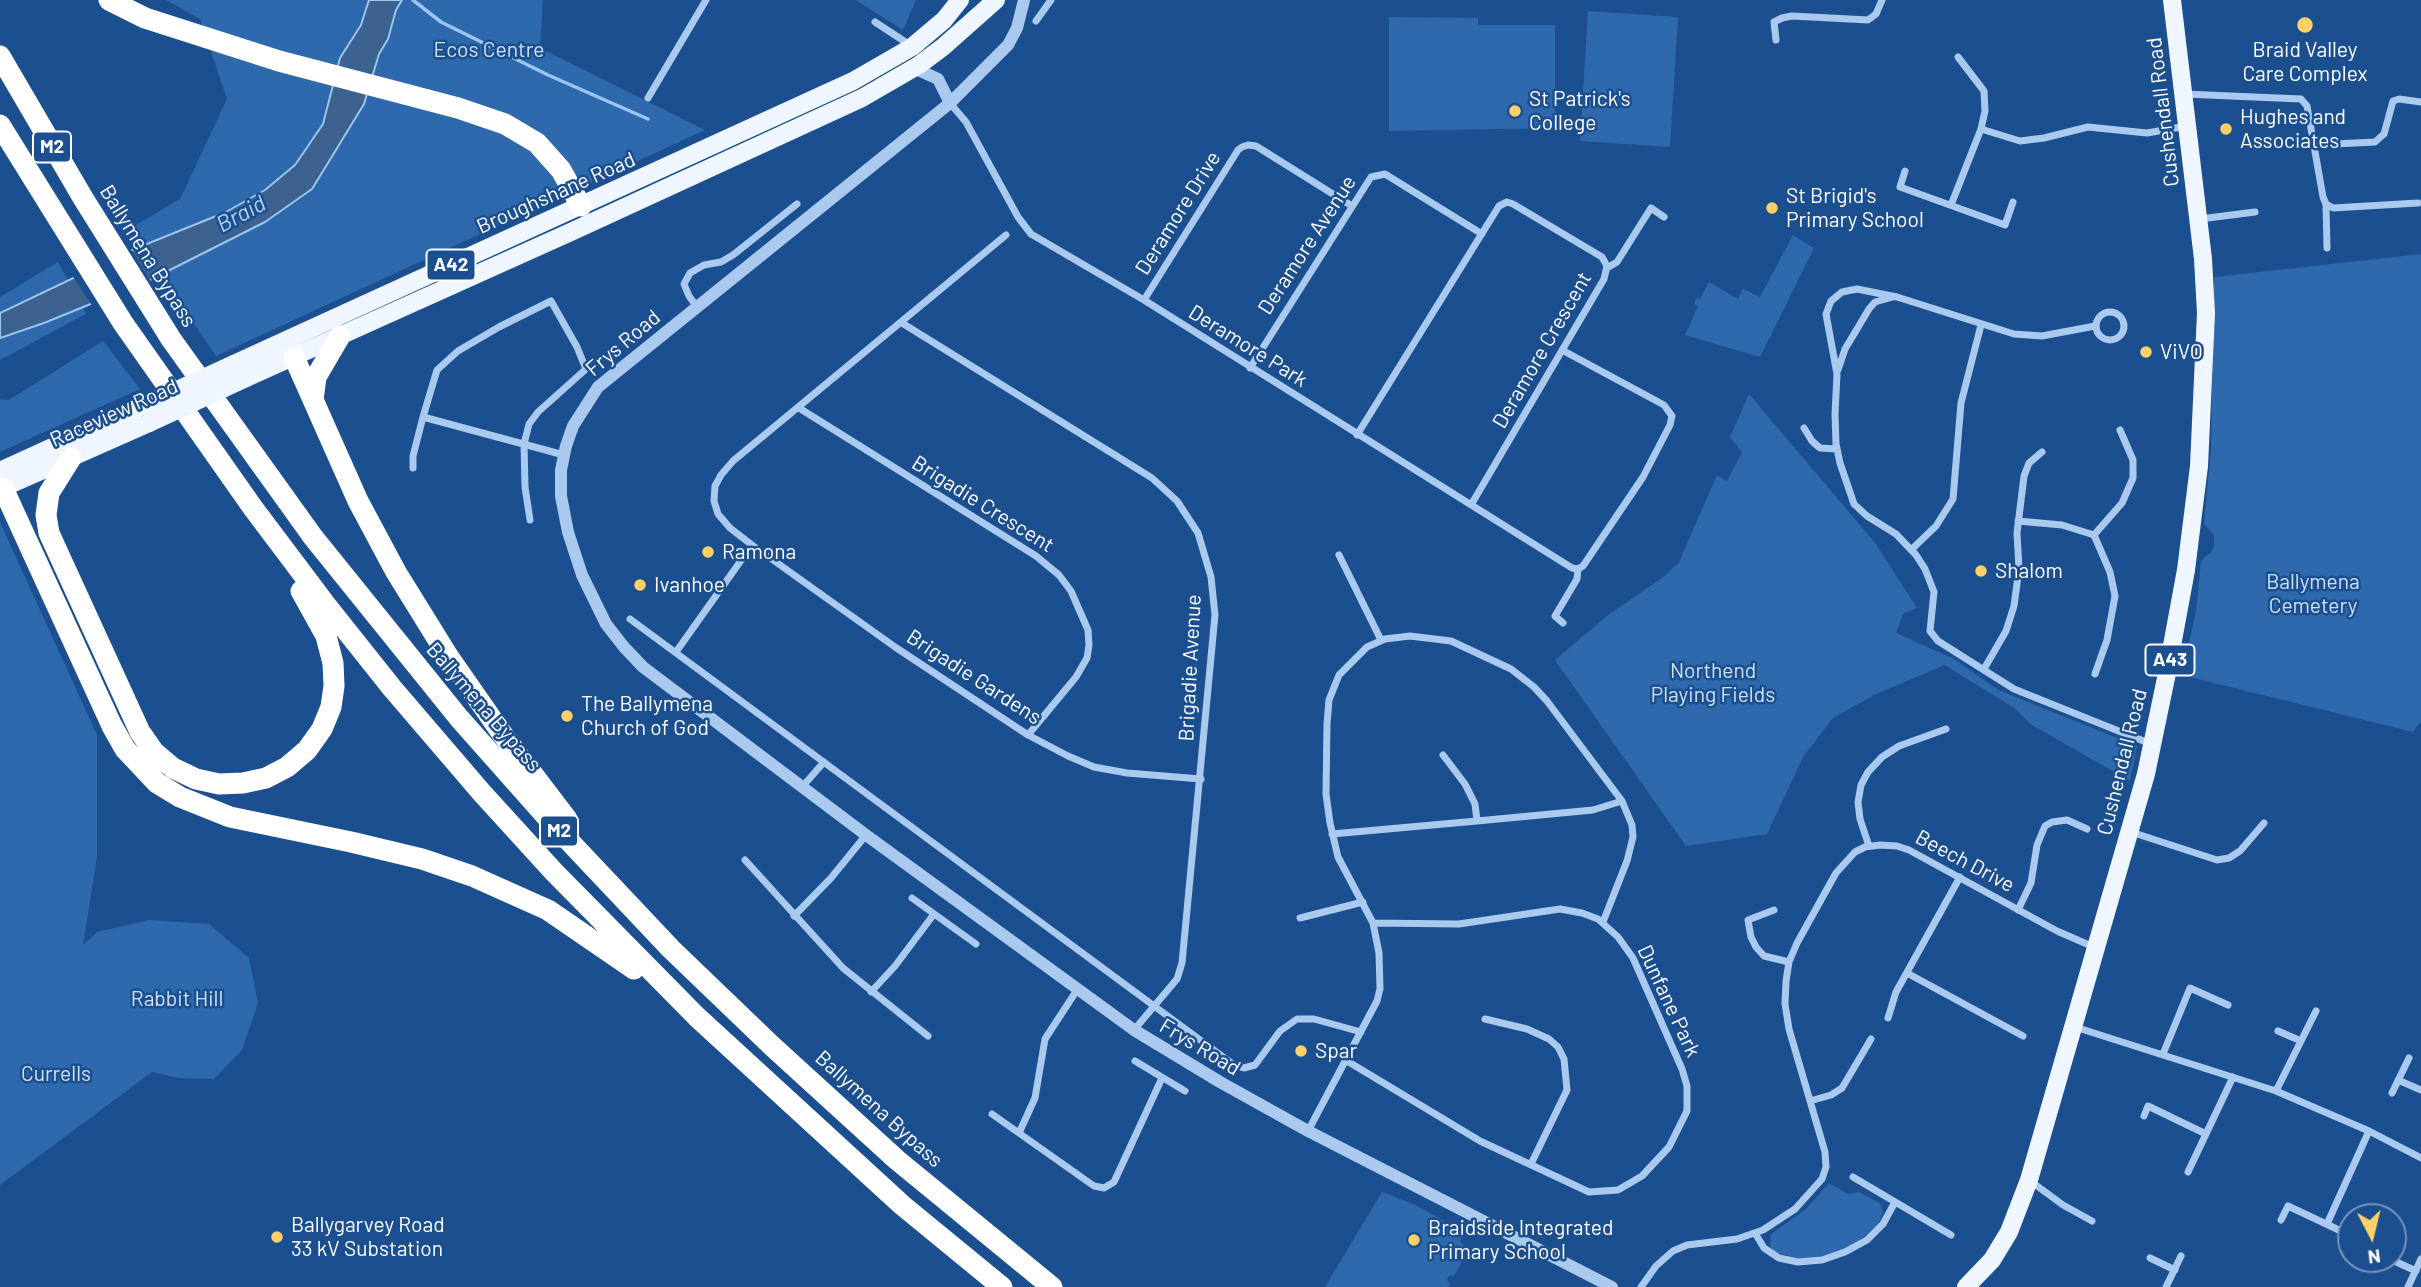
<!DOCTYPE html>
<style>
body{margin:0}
#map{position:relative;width:2421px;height:1287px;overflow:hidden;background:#1b4f8f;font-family:Barlow,sans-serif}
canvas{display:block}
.north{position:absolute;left:2337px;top:1203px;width:70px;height:70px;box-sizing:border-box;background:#1b4f8f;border:2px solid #7695bc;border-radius:50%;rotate:173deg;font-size:19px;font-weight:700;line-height:28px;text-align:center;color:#fff}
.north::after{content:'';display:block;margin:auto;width:24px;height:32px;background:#ffd166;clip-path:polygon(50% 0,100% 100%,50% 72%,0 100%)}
</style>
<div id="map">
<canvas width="2421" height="1287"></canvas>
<div class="north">N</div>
</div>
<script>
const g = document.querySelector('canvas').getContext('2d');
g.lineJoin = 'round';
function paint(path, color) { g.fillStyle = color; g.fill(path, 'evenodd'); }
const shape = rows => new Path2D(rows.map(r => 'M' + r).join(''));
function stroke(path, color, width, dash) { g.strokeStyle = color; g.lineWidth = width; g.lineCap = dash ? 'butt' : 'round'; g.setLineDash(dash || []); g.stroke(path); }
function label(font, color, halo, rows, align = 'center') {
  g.font = font + ' Barlow,sans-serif'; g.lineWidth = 5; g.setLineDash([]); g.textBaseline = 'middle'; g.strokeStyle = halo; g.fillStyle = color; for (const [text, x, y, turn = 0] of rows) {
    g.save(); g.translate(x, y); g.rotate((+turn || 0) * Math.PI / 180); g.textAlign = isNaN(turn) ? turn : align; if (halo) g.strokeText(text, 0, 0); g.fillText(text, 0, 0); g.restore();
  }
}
const green = shape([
 [166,0,543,0,540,48,705,130,216,356,129,229,180,199,227,99,200,19],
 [856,0,916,0,903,30],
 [1588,11,1678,17,1670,147,1580,141],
 [1389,17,1478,18,1478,25,1555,25,1555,128,1389,131],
 [1793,235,1814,248,1760,357,1685,335,1698,306,1694,304,1697,298,1700,299,1709,282,1738,299,1743,289,1760,297],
 [2421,254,2421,721,2413,732,2182,675,2196,612,2201,561,2207,555,2211,553,2214,546,2214,535,2204,524,2211,451,2214,277],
 [58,262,86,314,0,360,0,297],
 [103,341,140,389,0,452,0,399,9,400],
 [1749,394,1876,544,1917,608,1903,614,1896,633,1954,659,1998,690,2137,746,2130,781,2032,725,2014,708,1945,665,1876,694,1833,718,1803,757,1767,834,1686,846,1555,660,1608,615,1662,578,1679,562,1717,475,1727,481,1742,452,1730,437],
 [0,522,97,735,97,857,83,945,97,932,149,920,209,924,249,958,258,1003,242,1050,214,1079,179,1078,152,1072,0,1185],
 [1829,1183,1848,1194,1859,1192,1880,1203,1883,1212,1879,1222,1864,1237,1843,1251,1824,1257,1800,1259,1775,1252,1770,1246,1771,1234,1806,1209],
 [1382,1192,1413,1204,1452,1225,1451,1228,1464,1234,1460,1241,1468,1250,1465,1254,1461,1254,1458,1259,1462,1262,1454,1276,1449,1276,1447,1280,1450,1284,1448,1287,1325,1287]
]);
const water = shape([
 [369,0,402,0,396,10,388,39,379,54,364,104,312,189,265,222,152,279,44,323,0,338,0,313,132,250,226,212,265,190,295,165,323,124,340,58,361,25,369,0]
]);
const pier = shape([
 [130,248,152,283,93,307,72,275]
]);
const stream = shape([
 [413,0,441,22,548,75,648,119]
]);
const minor = shape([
 [1036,21,1051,0],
 [875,22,910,45],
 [1776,40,1774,22,1782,18,1792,16,1868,20,1876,14,1882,0],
 [2184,94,2301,99,2307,106,2323,197,2326,204,2333,208,2418,203],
 [648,98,706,0],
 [950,103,966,122,1018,217,1031,234,1144,300,1572,568,1578,569],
 [1981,129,2020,141,2044,138,2088,127,2147,133,2187,126],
 [2314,145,2375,142,2384,134,2393,101,2399,99,2421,102],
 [1905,171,1900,187,2005,225,2013,202],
 [2326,204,2327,248],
 [1951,205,1981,129,1985,111,1984,91,1958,57],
 [2200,219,2255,212],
 [1006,235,733,461,721,475,715,486,714,501,718,514,730,528,752,545,895,647,1028,735,1068,756,1094,767,1127,773,1201,779],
 [1607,268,1617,262,1651,208,1664,217],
 [1144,300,1238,150,1242,147,1248,145,1256,146,1352,206],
 [697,307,689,296,684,284,690,273,704,265,721,262,733,255,797,204],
 '2096 326a14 14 0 1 1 28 0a14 14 0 1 1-28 0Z',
 [902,323,1152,478,1177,501,1198,533,1211,577,1215,615,1182,963,1177,979,1134,1030],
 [2095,326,2042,336,2014,334,1897,297,1857,289,1842,292,1831,301,1826,314,1837,374,1835,414,1836,444,1840,463,1854,504,1867,516,1896,534,1916,555,1925,569,1934,592,1930,631,1938,641,2014,689,2151,744],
 [1562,350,1664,405,1672,416,1670,425,1643,477,1583,566,1578,569],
 [1250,368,1371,177,1385,174,1482,234],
 [1838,370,1845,349,1869,309,1875,302,1893,297],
 [799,408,1036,556,1059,575,1071,591,1088,630,1089,645,1087,658,1076,677,1028,735],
 [423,417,437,370,458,351,499,327,551,301,577,347,586,369,538,412,529,424,524,444,525,487,530,520],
 [1804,428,1812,441,1820,448,1837,449],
 [1357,435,1499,206,1507,202,1513,204,1602,257,1607,266,1604,279,1471,505],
 [413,468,413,456,423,417,564,455],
 [2018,521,2062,525,2094,535,2110,572,2115,596,2107,640,2095,674],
 [2094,535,2122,503,2133,478,2133,460,2120,430],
 [1911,550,1936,526,1953,499,1961,403,1981,325],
 [1339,555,1381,640],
 [630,619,1234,1065,1244,1068,1255,1065,1280,1031,1297,1019,1314,1019,1361,1032],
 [1563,623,1555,616,1577,579,1578,569],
 [676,652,752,545],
 [1984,669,2006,631,2014,606,2019,569,2017,533,2024,476,2029,463,2042,452],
 [1443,755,1465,784,1475,804,1477,821,1593,810,1622,801],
 [802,787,824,762],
 [2131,832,2217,860,2229,858,2240,851,2264,823],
 [1332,834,1477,821],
 [1869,846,1860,819,1858,802,1861,785,1868,772,1882,757,1899,746,1946,729],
 [745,860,843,968,928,1036],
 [912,898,976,944],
 [1774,910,1748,920,1751,937,1756,947,1764,956,1789,962],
 [2018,910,2031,883,2037,845,2045,826,2052,822,2067,820,2087,829],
 [794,916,831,878,866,835],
 [1300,918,1363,902],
 [1907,973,2023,1036],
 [871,992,895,966,934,914],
 [1888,1018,1896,992,1960,877],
 [1485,1019,1527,1029,1549,1039,1558,1047,1564,1059,1567,1090,1531,1164],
 [2075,1027,2276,1091,2369,1131,2421,1158],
 [2278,1031,2301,1041],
 [2163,1054,2190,988,2228,1005],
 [1135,1061,1185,1091],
 [1347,1061,1480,1141,1589,1192,1618,1190,1642,1176,1669,1147,1687,1111,1687,1086,1682,1069,1633,958,1618,937,1598,919,1582,913,1560,909,1459,924,1373,923],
 [2398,1080,2421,1090],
 [2276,1091,2316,1011],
 [2392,1093,2409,1058],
 [1810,1101,1831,1095,1842,1088,1871,1039],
 [992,1114,1094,1186,1104,1188,1114,1182,1162,1078],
 [2144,1116,2148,1106,2206,1134],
 [1308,1131,1377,1001,1380,989,1379,953,1373,923,1338,857,1330,823,1326,794,1327,724,1329,700,1339,675,1367,647,1385,639,1410,636,1451,641,1511,669,1534,687,1547,701,1622,801,1632,825,1633,837,1627,861,1603,922],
 [1019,1133,1035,1098,1045,1039,1077,990],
 [2188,1172,2233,1077],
 [1853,1177,1951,1235],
 [2029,1180,2063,1205,2092,1221],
 [2281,1220,2288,1206,2341,1231],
 [2327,1224,2369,1131],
 [1755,1233,1764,1248,1779,1258,1798,1262,1822,1260,1845,1252,1867,1240,1883,1224,1895,1202],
 [2150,1258,2175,1270],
 [2390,1259,2416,1271],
 [1641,1287,1656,1266,1673,1251,1687,1245,1737,1239,1763,1230,1795,1209,1822,1179,1826,1167,1825,1152,1789,1029,1785,1004,1786,981,1789,962,1797,943,1836,873,1855,852,1865,847,1880,845,1897,846,1909,850,2057,931,2096,948],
 [2166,1287,2181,1256],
 [2408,1287,2421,1259]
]);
const tertiary = shape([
 [1024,0,1017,28,1008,45,950,103,598,387,573,426,566,446,561,470,561,496,568,532,582,575,606,624,624,647,643,667,866,835,1134,1030,1220,1082,1308,1131,1612,1287],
 [914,68,938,79,950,103]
]);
const primary = shape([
 [234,364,853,81,912,47,944,20,960,0],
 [246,378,573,231,862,98,919,65,943,47,996,0],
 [0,471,136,409],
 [0,489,149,423],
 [1966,1287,1992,1260,2009,1232,2029,1180,2146,774,2166,678,2186,570,2199,466,2206,313,2203,259,2172,0]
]);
const motorway = shape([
 [109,0,145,18,279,61,458,108,505,124,537,143,561,170,581,206],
 [0,56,83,198,171,339,313,537,459,718,553,824,671,949,772,1046,897,1160,1052,1287],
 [0,125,123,323,253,508,326,605,392,688,482,793,554,872,697,1017,902,1205,1002,1287],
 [294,357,358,501,396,572,448,656,503,735,567,819],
 [313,400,316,377,340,336],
 [71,458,49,493,46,515,49,533,140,732,154,752,173,768,196,779,219,784,243,783,266,778,287,767,307,750,322,729,331,707,334,686,333,663,326,636,301,591],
 [3,488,112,726,125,749,157,783,180,797,230,817,351,842,422,859,472,876,548,910,634,969]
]);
const primaryBridge = shape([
 [136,409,234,364],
 [149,423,246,378]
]);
const markers = [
 [2305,25,9,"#ffd166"],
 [1515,111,7,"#ffd166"],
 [2226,129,7,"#ffd166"],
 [1772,208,7,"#ffd166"],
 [2146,352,7,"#ffd166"],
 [708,552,7,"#ffd166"],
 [1981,571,7,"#ffd166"],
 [640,585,7,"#ffd166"],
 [567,716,7,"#ffd166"],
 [1301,1051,7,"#ffd166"],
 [277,1237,7,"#ffd166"],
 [1414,1240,7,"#ffd166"]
];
const shields = [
 [52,147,38],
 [451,265,49],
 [2170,660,49],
 [559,831,38]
];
const shieldNames = [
 ["M2",52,147],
 ["A42",451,265],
 ["A43",2170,660],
 ["M2",559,831]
];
const parkNames = [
 ["Ecos Centre",489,50],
 ["Ballymena",2313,582],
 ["Cemetery",2313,606],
 ["Northend",1713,671],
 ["Playing Fields",1713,695],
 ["Rabbit Hill",177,999],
 ["Currells",56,1074]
];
const poiNames = [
 ["Braid Valley",2305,50,"center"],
 ["Care Complex",2305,74,"center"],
 ["St Patrick's",1529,99],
 ["College",1529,123],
 ["Hughes and",2240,117],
 ["Associates",2240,141],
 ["St Brigid's",1786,196],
 ["Primary School",1786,220],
 ["ViVO",2160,352],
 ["Ramona",722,552],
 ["Shalom",1995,571],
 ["Ivanhoe",654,585],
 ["The Ballymena",581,704],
 ["Church of God",581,728],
 ["Spar",1315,1051],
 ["Ballygarvey Road",291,1225],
 ["33 kV Substation",291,1249],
 ["Braidside Integrated",1428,1228],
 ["Primary School",1428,1252]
];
const streetNames = [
 ["Cushendall Road",2163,112,-97],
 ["Broughshane Road",556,193,-24],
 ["Deramore Drive",1178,213,-58],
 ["Deramore Avenue",1307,245,-57],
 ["Ballymena Bypass",148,256,58],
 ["Frys Road",623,343,-40],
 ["Deramore Park",1248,346,32],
 ["Deramore Crescent",1542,350,-60],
 ["Raceview Road",114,413,-24],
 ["Brigadie Crescent",983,504,32],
 ["Brigadie Avenue",1190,668,-87],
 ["Brigadie Gardens",974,677,33],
 ["Ballymena Bypass",484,707,49],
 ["Cushendall Road",2122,762,-76],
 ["Beech Drive",1965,861,28],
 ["Dunfane Park",1669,1001,65],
 ["Frys Road",1200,1047,31],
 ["Ballymena Bypass",879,1109,42]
];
const waterNames = [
 ["Braid",241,214,-28]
];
paint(green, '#2e69ad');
paint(water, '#3c6290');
stroke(water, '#9cc4f0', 2);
paint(pier, '#1b4f8f');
stroke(stream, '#9cc4f0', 3.5);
stroke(minor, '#a9c9ee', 7);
stroke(tertiary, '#a9c9ee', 12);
stroke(primary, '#f0f6ff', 18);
stroke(motorway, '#fff', 21);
stroke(primaryBridge, '#f0f6ff', 18);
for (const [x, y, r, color] of markers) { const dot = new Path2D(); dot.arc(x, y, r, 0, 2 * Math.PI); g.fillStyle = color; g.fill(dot); stroke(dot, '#1b4f8f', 2.5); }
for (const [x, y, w] of shields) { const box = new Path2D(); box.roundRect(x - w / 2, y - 15.5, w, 31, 5); g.fillStyle = '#1b4f8f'; g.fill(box); stroke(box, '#fff', 2); }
label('bold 19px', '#fff', null, shieldNames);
label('21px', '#cfe3fa', '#1b4f8f', parkNames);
label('21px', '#fff', '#1b4f8f', poiNames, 'left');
label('21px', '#fff', '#1b4f8f', streetNames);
label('italic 23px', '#b5d3f5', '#1b4f8f', waterNames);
</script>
